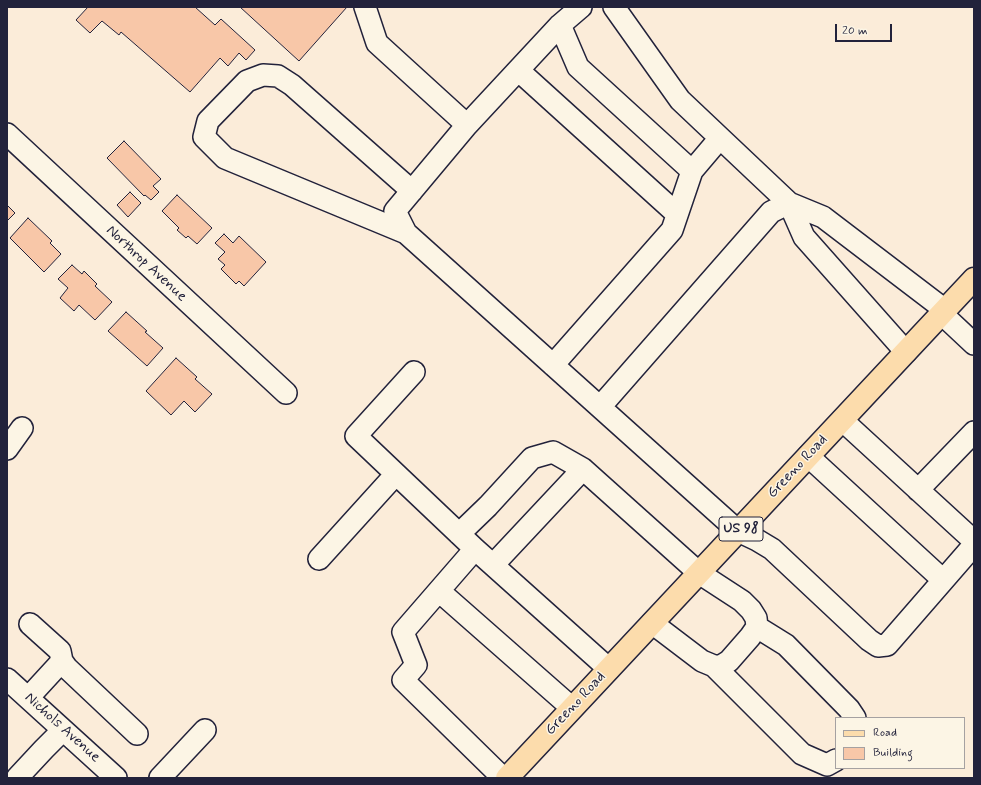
<!DOCTYPE html>
<style>
body{margin:0}
#map{position:relative;width:981px;height:785px;overflow:hidden;background:#fbecd9;font-family:Mynerve,sans-serif}
canvas{display:block}
.frame{position:absolute;inset:0;border:8px solid #22223b;pointer-events:none}
.legend{position:absolute;left:835px;top:717px;width:130px;height:52px;box-sizing:border-box;background:#fcf5e5;border:1px solid #a5a1a1;margin:0;padding:5px 7px;list-style:none;font-size:12px;color:#22223b}
.legend li{display:flex;align-items:center;gap:8px;height:20px}
.legend b{width:20px;border:1px solid #a5a1a1}
.scale{position:absolute;left:835px;top:24px;width:57px;height:18px;box-sizing:border-box;border:2px solid #22223b;border-top:0;padding-left:5px;font-size:12px;line-height:14px;white-space:nowrap;color:#22223b;-webkit-text-stroke:3px #fcf5e5;paint-order:stroke}
</style>
<div id="map">
<canvas width="981" height="785"></canvas>
<div class="frame"></div>
<ul class="legend">
<li><b style="height:5px;background:#fcdcac"></b>Road</li>
<li><b style="height:11px;background:#f8c7a8"></b>Building</li>
</ul>
<div class="scale">20 m</div>
</div>
<script>
const g = document.querySelector('canvas').getContext('2d');
g.lineJoin = 'round';
function paint(path, color) { g.fillStyle = color; g.fill(path, 'evenodd'); }
const shape = rows => new Path2D(rows.map(r => 'M' + r).join(''));
function stroke(path, color, width, dash) { g.strokeStyle = color; g.lineWidth = width; g.lineCap = dash ? 'butt' : 'round'; g.setLineDash(dash || []); g.stroke(path); }
function label(font, color, halo, rows, align = 'center') {
  g.font = font + ' Mynerve,sans-serif'; g.lineWidth = 3; g.setLineDash([]); g.textBaseline = 'middle'; g.strokeStyle = halo; g.fillStyle = color; for (const [text, x, y, turn = 0] of rows) {
    g.save(); g.translate(x, y); g.rotate((+turn || 0) * Math.PI / 180); g.textAlign = isNaN(turn) ? turn : align; if (halo) g.strokeText(text, 0, 0); g.fillText(text, 0, 0); g.restore();
  }
}
const building = shape([
 [88,7,195,7,215,25,221,19,255,50,246,60,239,53,228,66,220,58,190,92,121,32,119,35,102,21,90,33,76,20,88,7],
 [240,7,347,7,299,61,240,7],
 [124,141,161,179,153,186,159,192,151,200,145,195,144,196,107,158,124,141],
 [130,192,141,203,128,217,117,205,130,192],
 [177,195,212,228,197,244,188,236,186,238,177,230,179,228,162,211,177,195],
 [7,205,15,213,7,221,7,205],
 [28,218,52,241,50,243,61,254,44,272,10,238,28,218],
 [224,234,233,243,239,236,266,262,244,286,239,281,236,284,221,269,225,265,218,259,225,252,215,243,224,234],
 [72,265,82,274,84,271,97,284,95,286,112,302,95,320,79,305,74,311,60,298,68,288,58,279,72,265],
 [126,312,147,331,145,332,163,348,147,366,108,331,126,312],
 [176,358,197,377,195,379,212,394,195,412,184,401,171,415,146,391,176,358]
]);
const minor = shape([
 [365,7,377,43,467,125,395,211,406,233,738,531,757,540,772,549,869,640,878,646,887,645,974,545],
 [614,7,680,100,789,203,823,217,945,310],
 [518,70,677,214],
 [467,125,560,25,581,7],
 [7,134,286,393],
 [692,171,720,138],
 [789,203,804,237,906,352],
 [406,233,225,158,204,137,208,121,247,81,263,75,278,76,292,85,412,191],
 [942,314,974,344],
 [553,365,672,230,692,171,578,67,560,25],
 [414,372,356,436,475,549],
 [600,407,771,212,789,203],
 [842,420,974,541],
 [7,449,22,428],
 [808,456,943,580],
 [918,490,974,432],
 [459,534,488,506,532,458,553,452,583,469],
 [319,559,396,474],
 [493,565,583,469,699,573,742,601,751,610,756,618,757,627,750,637,729,661,721,666,714,666,702,661,652,623],
 [439,591,572,708],
 [30,624,60,651,62,661,67,668,137,734],
 [757,627,786,645,849,709,855,718],
 [714,666,802,754,827,765,836,760],
 [7,679,116,778],
 [28,698,62,661],
 [17,778,44,749,63,730],
 [160,778,205,730],
 [503,778,403,680,416,665,403,632,475,549,609,669]
]);
const major = shape([
 [507,778,974,279]
]);
const shields = [
 [741,529,44]
];
const shieldNames = [
 ["US 98",741,529]
];
const streetNames = [
 ["Northrop Avenue",146,264,43],
 ["Greeno Road",798,467,-47],
 ["Greeno Road",576,704,-47],
 ["Nichols Avenue",62,728,42]
];
paint(building, '#f8c7a8');
stroke(building, '#22223b', 1);
stroke(minor, '#22223b', 24);
stroke(major, '#22223b', 25);
stroke(minor, '#fcf5e5', 21);
stroke(major, '#fcdcac', 22);
for (const [x, y, w] of shields) { const box = new Path2D(); box.roundRect(x - w / 2, y - 12, w, 24, 3); g.fillStyle = '#fcf5e5'; g.fill(box); stroke(box, '#22223b', 1); }
label('bold 14px', '#22223b', null, shieldNames);
label('15px', '#22223b', '#fcf5e5', streetNames);
</script>
